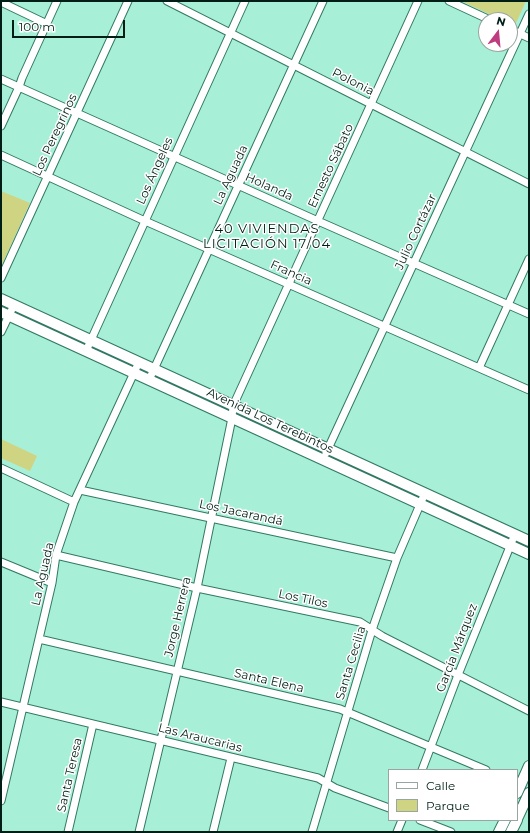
<!DOCTYPE html>
<meta charset="utf-8">
<style>
body{margin:0}
#map{position:relative;width:530px;height:833px;overflow:hidden;background:#a8efd8;font-family:Montserrat,sans-serif}
canvas{display:block}
.frame{position:absolute;inset:0;border:2px solid #011e16;pointer-events:none}
.legend{position:absolute;left:388px;top:769px;width:130px;height:52px;box-sizing:border-box;background:#fff;border:1px solid #99a5a2;margin:0;padding:5px 7px;list-style:none;font-size:12px;color:#011e16}
.legend li{display:flex;align-items:center;gap:8px;height:20px}
.legend b{width:20px;border:1px solid #99a5a2}
.north{position:absolute;left:478px;top:12px;width:40px;height:40px;box-sizing:border-box;background:#fff;border:1px solid #99a5a2;border-radius:50%;rotate:16deg;font-size:11px;font-weight:700;line-height:16px;text-align:center;color:#011e16}
.north::after{content:'';display:block;margin:auto;width:14px;height:18px;background:#bf3c81;clip-path:polygon(50% 0,100% 100%,50% 72%,0 100%)}
.scale{position:absolute;left:12px;top:20px;width:113px;height:18px;box-sizing:border-box;border:2px solid #011e16;border-top:0;padding-left:5px;font-size:12px;line-height:14px;white-space:nowrap;color:#011e16;-webkit-text-stroke:3px #fff;paint-order:stroke}
</style>
<div id="map">
<canvas width="530" height="833"></canvas>
<div class="frame"></div>
<ul class="legend">
<li><b style="height:5px;background:#fff"></b>Calle</li>
<li><b style="height:11px;background:#cfd483"></b>Parque</li>
</ul>
<div class="north">N</div>
<div class="scale">100 m</div>
</div>
<script>
const g = document.querySelector('canvas').getContext('2d');
g.lineJoin = 'round';
function paint(path, color) { g.fillStyle = color; g.fill(path, 'evenodd'); }
const shape = rows => new Path2D(rows.map(r => 'M' + r).join(''));
function stroke(path, color, width, dash) { g.strokeStyle = color; g.lineWidth = width; g.lineCap = dash ? 'butt' : 'round'; g.setLineDash(dash || []); g.stroke(path); }
function label(font, color, halo, rows, align = 'center') {
  g.font = font + ' Montserrat,sans-serif'; g.lineWidth = 3; g.setLineDash([]); g.textBaseline = 'middle'; g.strokeStyle = halo; g.fillStyle = color; for (const [text, x, y, turn = 0] of rows) {
    g.save(); g.translate(x, y); g.rotate((+turn || 0) * Math.PI / 180); g.textAlign = isNaN(turn) ? turn : align; if (halo) g.strokeText(text, 0, 0); g.fillText(text, 0, 0); g.restore();
  }
}
const green = shape([
 [461,1,526,1,517,21,514,24,510,24,510,20,502,20],
 [1,191,30,203,1,267],
 [1,439,37,456,30,471,1,458]
]);
const street = shape([
 [167,1,529,184],
 [449,1,490,20],
 [1,2,47,24],
 [510,29,529,38],
 [1,79,318,221,529,314],
 [1,126,19,87,22,78,57,1],
 [1,155,145,221,529,390],
 [1,278,128,1],
 [1,332,14,305],
 [86,351,245,1],
 [479,368,529,259],
 [149,380,323,1],
 [326,453,529,14],
 [1,468,74,502],
 [80,490,397,558],
 [56,555,197,588,360,622,382,636,529,711],
 [1,562,52,583],
 [39,639,340,709,486,770],
 [1,702,318,778,335,788,389,808],
 [422,770,458,675,515,534],
 [1,801,52,583,56,555,74,502,139,362],
 [420,820,451,832],
 [68,832,93,724],
 [139,832,197,588,232,418,233,406,418,1],
 [213,832,231,758],
 [312,832,372,630,397,558,425,493],
 [397,832,402,820]
]);
const secondary = shape([
 [1,299,529,541],
 [1,312,529,554],
 [517,793,529,766],
 [517,819,529,793],
 [499,832,505,820],
 [511,832,517,820]
]);
const streetNames = [
 ["Polonia",353,82,27],
 ["Los Peregrinos",55,135,-65],
 ["Ernesto Sábato",331,166,-65],
 ["Los Ángeles",155,171,-66],
 ["La Aguada",231,175,-65],
 ["Holanda",269,187,24],
 ["Julio Cortázar",416,232,-65],
 ["Francia",291,273,24],
 ["Avenida Los Terebintos",270,421,25],
 ["Los Jacarandá",241,513,12],
 ["La Aguada",43,574,-77],
 ["Los Tilos",303,599,12],
 ["Jorge Herrera",178,617,-77],
 ["García Márquez",457,648,-69],
 ["Santa Cecilia",351,663,-73],
 ["Santa Elena",269,681,13],
 ["Las Araucarias",200,738,14],
 ["Santa Teresa",70,775,-77]
];
const neighbourhoodNames = [
 ["40 VIVIENDAS",267,229],
 ["LICITACIÓN 17/04",267,244]
];
paint(green, '#cfd483');
stroke(street, '#327965', 9);
stroke(secondary, '#327965', 12);
stroke(street, '#fff', 7);
stroke(secondary, '#fff', 10);
label('12px', '#011e16', '#fff', streetNames);
g.letterSpacing = '1px';
label('13px', '#011e16', '#fff', neighbourhoodNames);
g.letterSpacing = '0px';
</script>
